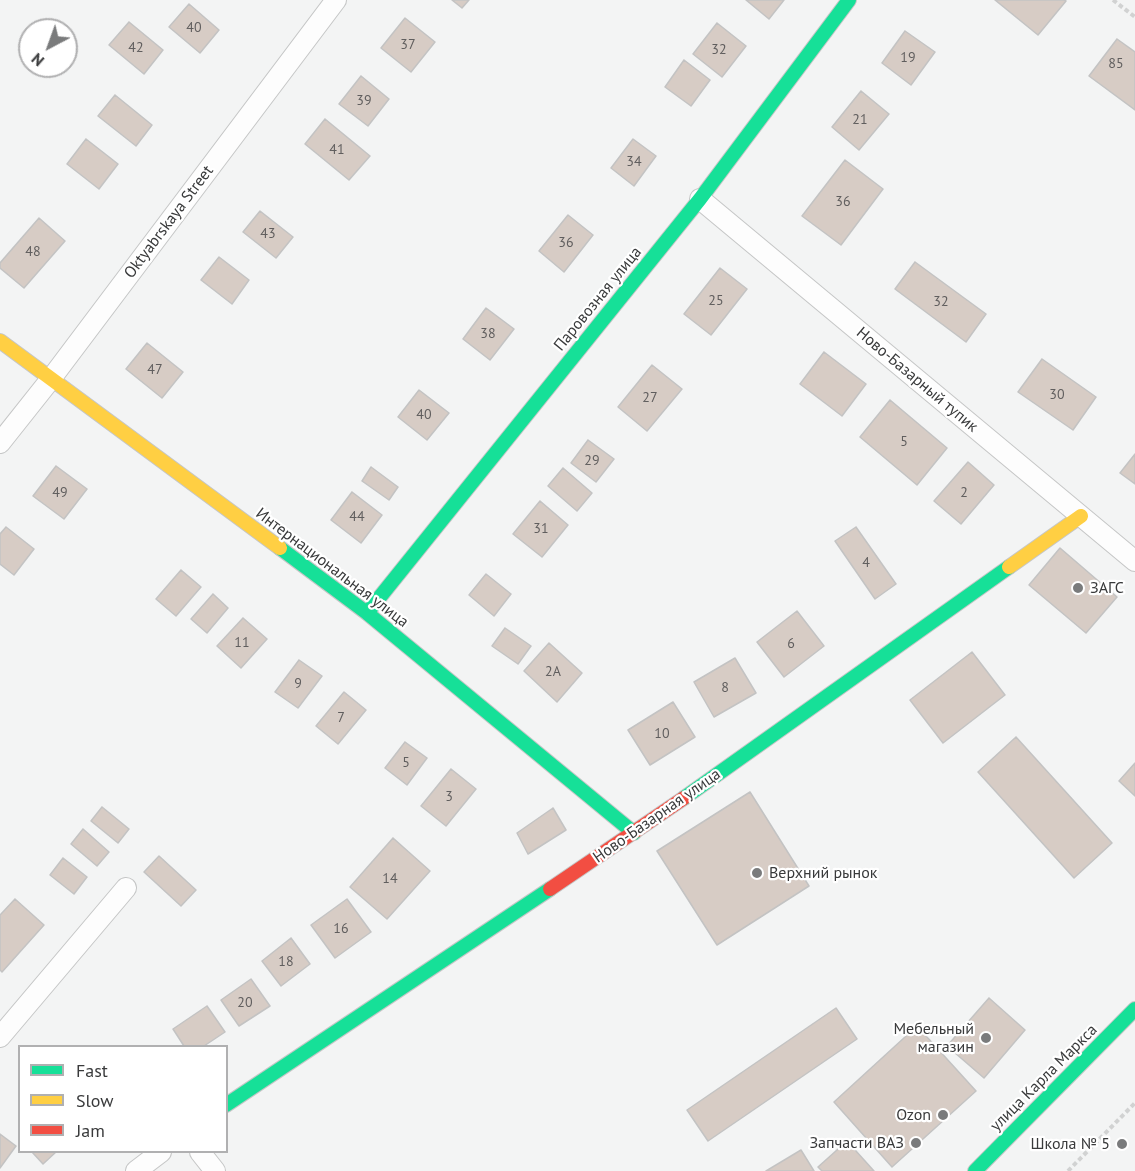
<!DOCTYPE html>
<meta charset="utf-8">
<style>
body{margin:0}
#map{position:relative;width:1135px;height:1171px;overflow:hidden;background:#f3f4f4;font-family:"PT Sans",sans-serif}
canvas{display:block}
.legend{position:absolute;left:18px;top:1045px;width:210px;height:108px;box-sizing:border-box;background:#fff;border:2px solid #b0b0b1;margin:0;padding:8px 10px;list-style:none;font-size:18px;color:#393a3b}
.legend li{display:flex;align-items:center;gap:12px;height:30px}
.legend b{width:30px;border:2px solid #b0b0b1}
.north{position:absolute;left:18px;top:18px;width:60px;height:60px;box-sizing:border-box;background:#fff;border:2px solid #b0b0b1;border-radius:50%;rotate:221deg;font-size:16px;font-weight:700;line-height:24px;text-align:center;color:#393a3b}
.north::after{content:'';display:block;margin:auto;width:21px;height:27px;background:#7a7b7c;clip-path:polygon(50% 0,100% 100%,50% 72%,0 100%)}
</style>
<div id="map">
<canvas width="1135" height="1171"></canvas>
<ul class="legend">
<li><b style="height:8px;background:#16e098"></b>Fast</li>
<li><b style="height:8px;background:#ffcf43"></b>Slow</li>
<li><b style="height:8px;background:#f24e42"></b>Jam</li>
</ul>
<div class="north">N</div>
</div>
<script>
const g = document.querySelector('canvas').getContext('2d');
g.lineJoin = 'round';
function paint(path, color) { g.fillStyle = color; g.fill(path, 'evenodd'); }
const shape = rows => new Path2D(rows.map(r => 'M' + r).join(''));
function stroke(path, color, width, dash) { g.strokeStyle = color; g.lineWidth = width; g.lineCap = dash ? 'butt' : 'round'; g.setLineDash(dash || []); g.stroke(path); }
function label(font, color, halo, rows, align = 'center') {
  g.font = font + ' "PT Sans",sans-serif'; g.lineWidth = 4.5; g.setLineDash([]); g.textBaseline = 'middle'; g.strokeStyle = halo; g.fillStyle = color; for (const [text, x, y, turn = 0] of rows) {
    g.save(); g.translate(x, y); g.rotate((+turn || 0) * Math.PI / 180); g.textAlign = isNaN(turn) ? turn : align; if (halo) g.strokeText(text, 0, 0); g.fillText(text, 0, 0); g.restore();
  }
}
const building = shape([
 [452,0,469,0,462,8,452,0],
 [746,0,784,0,769,19,746,0],
 [995,0,1064,0,1066,1,1038,35,995,0],
 [189,4,219,30,200,53,169,27,189,4],
 [405,18,435,42,411,72,381,48,405,18],
 [129,22,163,50,144,74,109,45,129,22],
 [717,23,746,46,722,77,693,54,717,23],
 [905,31,935,52,911,85,882,63,905,31],
 [1117,39,1135,52,1135,110,1089,76,1117,39],
 [684,60,710,80,691,106,665,87,684,60],
 [361,76,389,99,368,126,339,104,361,76],
 [861,91,889,114,859,150,832,127,861,91],
 [115,95,152,125,136,146,98,116,115,95],
 [325,119,370,156,349,180,305,144,325,119],
 [86,139,118,164,99,189,67,164,86,139],
 [633,139,656,156,634,186,611,168,633,139],
 [845,160,883,189,841,245,802,216,845,160],
 [260,211,293,237,276,258,243,232,260,211],
 [568,215,593,235,564,272,539,251,568,215],
 [39,218,65,241,24,288,0,268,0,263,39,218],
 [219,257,249,280,232,304,201,280,219,257],
 [915,262,986,314,966,342,895,289,915,262],
 [720,268,747,289,711,335,684,314,720,268],
 [486,308,514,329,490,360,463,339,486,308],
 [147,343,183,372,162,398,126,369,147,343],
 [824,352,866,384,842,416,800,384,824,352],
 [1042,359,1096,397,1073,430,1018,392,1042,359],
 [652,365,682,389,647,431,618,407,652,365],
 [419,390,449,413,427,440,398,417,419,390],
 [890,400,947,448,917,485,860,437,890,400],
 [588,440,614,459,596,482,571,463,588,440],
 [1135,454,1135,484,1120,473,1135,454],
 [968,462,994,485,961,524,934,501,968,462],
 [56,466,87,489,64,519,33,496,56,466],
 [371,467,398,487,389,500,362,481,371,467],
 [563,468,592,493,577,511,548,486,563,468],
 [352,492,382,515,361,543,331,520,352,492],
 [540,501,568,525,542,557,513,534,540,501],
 [6,527,34,549,14,575,0,564,0,534,6,527],
 [856,527,896,584,875,599,835,541,856,527],
 [1060,548,1117,597,1086,633,1029,585,1060,548],
 [181,570,201,587,176,616,156,599,181,570],
 [486,574,511,594,494,616,469,595,486,574],
 [213,594,228,608,207,633,191,619,213,594],
 [797,611,824,646,784,677,757,642,797,611],
 [243,618,267,639,241,668,217,646,243,618],
 [505,628,531,646,518,664,492,646,505,628],
 [549,643,582,673,557,702,524,671,549,643],
 [972,652,1005,695,943,743,910,700,972,652],
 [735,658,756,693,714,717,694,682,735,658],
 [299,660,322,676,298,708,275,692,299,660],
 [344,692,366,710,338,744,316,726,344,692],
 [673,702,695,737,650,765,628,730,673,702],
 [1016,737,1112,843,1074,878,978,772,1016,737],
 [405,742,427,758,407,785,385,768,405,742],
 [1135,763,1135,796,1119,781,1135,763],
 [451,769,476,789,446,826,421,806,451,769],
 [750,792,809,886,717,945,657,851,750,792],
 [102,807,129,829,118,843,91,821,102,807],
 [553,808,566,830,528,854,517,833,553,808],
 [83,829,109,852,97,866,71,844,83,829],
 [393,838,430,871,387,919,350,887,393,838],
 [159,856,196,890,181,906,144,872,159,856],
 [63,858,87,877,74,894,50,875,63,858],
 [15,899,44,925,2,972,0,970,0,915,15,899],
 [347,899,371,932,335,958,311,925,347,899],
 [291,938,310,964,281,986,262,961,291,938],
 [251,979,270,1006,239,1026,221,1000,251,979],
 [989,998,1025,1030,984,1078,947,1046,989,998],
 [207,1006,225,1032,204,1046,184,1046,173,1029,207,1006],
 [836,1008,857,1039,708,1141,687,1110,836,1008],
 [917,1026,976,1091,892,1167,834,1102,917,1026],
 [0,1134,16,1146,0,1168,0,1134],
 [847,1141,874,1171,822,1171,818,1167,847,1141],
 [801,1150,814,1171,766,1171,801,1150],
 [32,1152,56,1152,43,1164,32,1152]
]);
const path = shape([
 [1113,0,1135,17],
 [1068,1171,1135,1103]
]);
const street = shape([
 [700,199,1135,561],
 [0,443,50,380,336,0],
 [0,1037,126,888],
 [200,1152,215,1171],
 [136,1171,161,1152]
]);
const fast = shape([
 [280,548,367,613,634,833],
 [367,613,700,199,849,0],
 [684,798,1009,567],
 [226,1105,550,889],
 [975,1171,1135,1009]
]);
const slow = shape([
 [0,341,280,548],
 [1009,567,1081,516]
]);
const jam = shape([
 [550,889,684,798]
]);
const markers = [
 [1078,588,6,"#7a7b7c"],
 [757,873,6,"#7a7b7c"],
 [986,1038,6,"#7a7b7c"],
 [943,1115,6,"#7a7b7c"],
 [916,1143,6,"#7a7b7c"],
 [1122,1144,6,"#7a7b7c"]
];
const numberNames = [
 ["40",194,28],
 ["37",408,45],
 ["42",136,48],
 ["32",719,50],
 ["19",908,58],
 ["85",1116,64],
 ["39",364,101],
 ["21",860,120],
 ["41",337,150],
 ["34",634,162],
 ["36",843,202],
 ["43",268,234],
 ["36",566,243],
 ["48",33,252],
 ["25",716,301],
 ["32",941,302],
 ["38",488,334],
 ["47",155,370],
 ["30",1057,395],
 ["27",650,398],
 ["40",424,415],
 ["5",904,442],
 ["29",592,461],
 ["49",60,493],
 ["2",964,493],
 ["44",357,517],
 ["31",541,529],
 ["4",866,563],
 ["11",242,643],
 ["6",791,644],
 ["2А",553,672],
 ["9",298,684],
 ["8",725,688],
 ["7",341,718],
 ["10",662,734],
 ["5",406,763],
 ["3",449,797],
 ["14",390,879],
 ["16",341,929],
 ["18",286,962],
 ["20",245,1003]
];
const streetNames = [
 ["Oktyabrskaya Street",169,222,-53],
 ["Паровозная улица",598,299,-51],
 ["Ново-Базарный тупик",917,380,40],
 ["Интернациональная улица",332,568,37],
 ["Ново-Базарная улица",657,816,-35],
 ["улица Карла Маркса",1044,1078,-45]
];
const poiNames = [
 ["ЗАГС",1090,588,"left"],
 ["Верхний рынок",769,873,"left"],
 ["Мебельный",974,1029],
 ["магазин",974,1047],
 ["Ozon",931,1115],
 ["Запчасти ВАЗ",904,1143],
 ["Школа № 5",1110,1144]
];
paint(building, '#d7ccc5');
stroke(building, '#c3c3c3', 1.5);
stroke(street, '#c5c6c6', 22);
stroke(fast, '#c5c6c6', 16);
stroke(slow, '#c5c6c6', 16);
stroke(jam, '#c5c6c6', 16);
stroke(path, '#d1d2d2', 4, [4.5, 3]);
stroke(street, '#fdfdfd', 20);
stroke(fast, '#16e098', 14);
stroke(slow, '#ffcf43', 14);
stroke(jam, '#f24e42', 14);
for (const [x, y, r, color] of markers) { const dot = new Path2D(); dot.arc(x, y, r, 0, 2 * Math.PI); g.fillStyle = color; g.fill(dot); stroke(dot, '#fff', 2); }
label('14px', '#605e5e', null, numberNames);
label('16px', '#393a3b', '#fff', streetNames);
label('16px', '#393a3b', '#fff', poiNames, 'right');
</script>
